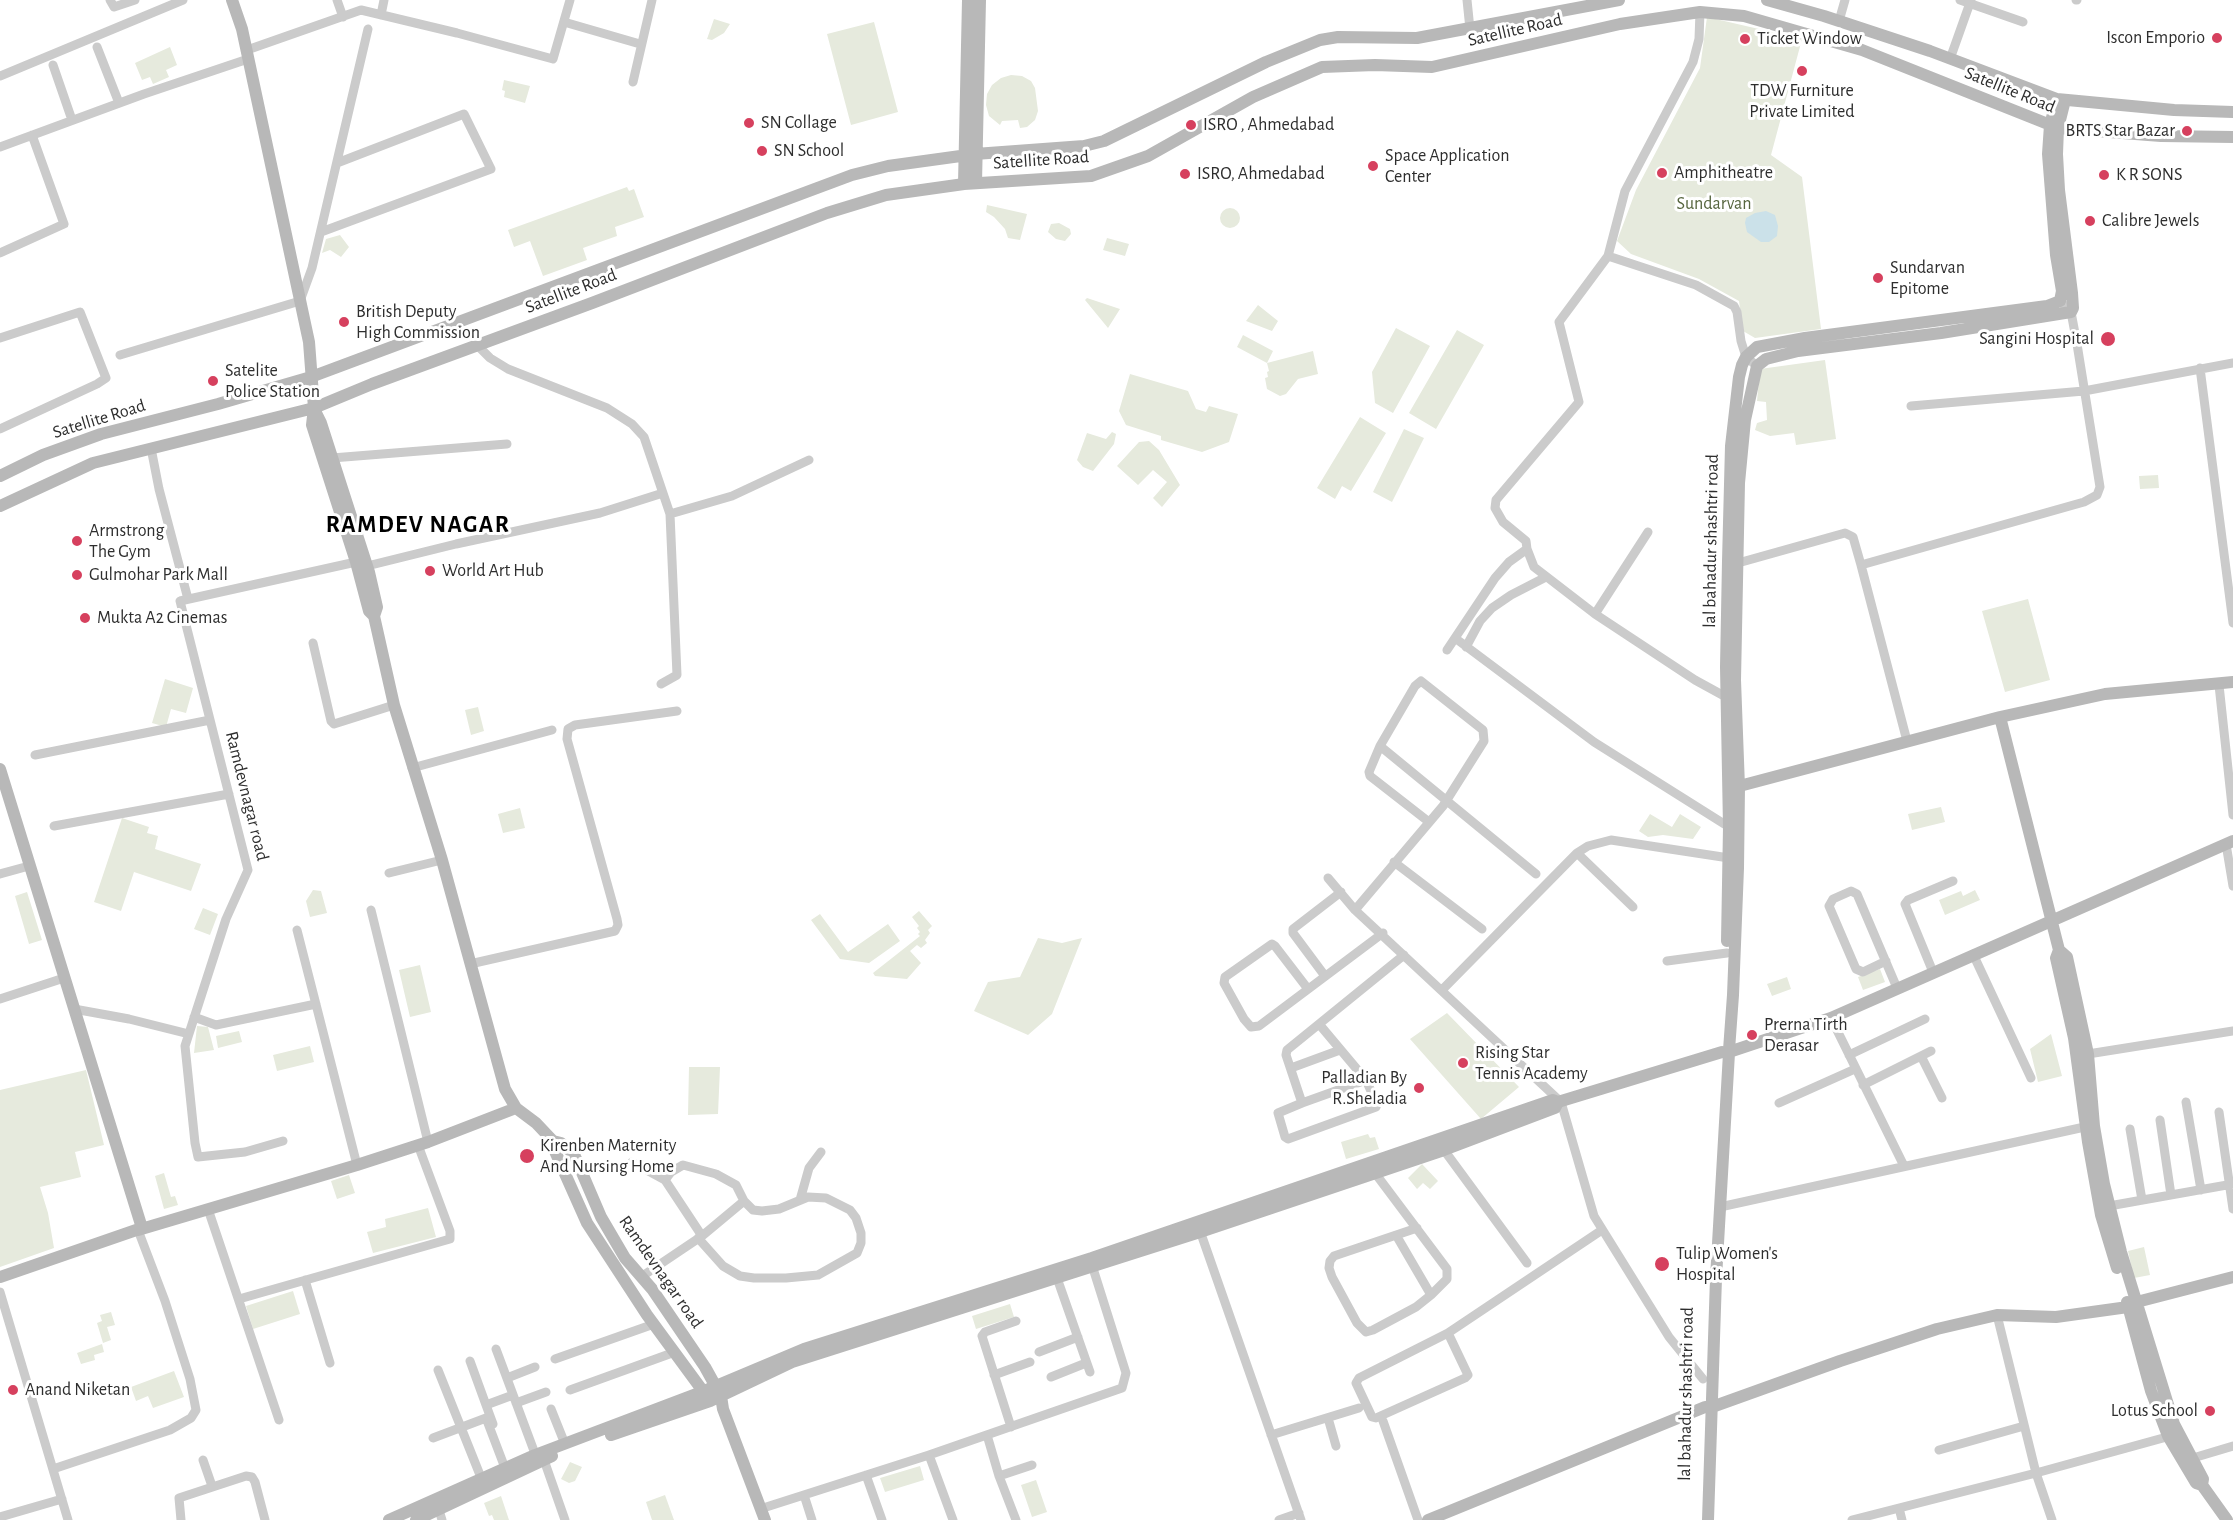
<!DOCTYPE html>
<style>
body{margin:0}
canvas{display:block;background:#fff}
</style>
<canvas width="2233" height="1520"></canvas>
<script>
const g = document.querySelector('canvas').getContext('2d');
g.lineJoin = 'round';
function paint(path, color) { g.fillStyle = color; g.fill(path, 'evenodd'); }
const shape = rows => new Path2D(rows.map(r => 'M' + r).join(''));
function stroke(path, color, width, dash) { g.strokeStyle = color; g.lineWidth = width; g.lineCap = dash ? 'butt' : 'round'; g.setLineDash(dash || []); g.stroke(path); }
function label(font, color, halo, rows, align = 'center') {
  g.font = font + ' "Alegreya Sans",sans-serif'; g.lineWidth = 6; g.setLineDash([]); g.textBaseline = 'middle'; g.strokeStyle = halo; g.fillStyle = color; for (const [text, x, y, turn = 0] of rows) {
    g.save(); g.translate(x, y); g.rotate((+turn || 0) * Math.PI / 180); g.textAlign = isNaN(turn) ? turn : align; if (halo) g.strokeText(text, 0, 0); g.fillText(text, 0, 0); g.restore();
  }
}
const green = shape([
 [1707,17,1802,39,1771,155,1802,177,1821,329,1755,338,1743,331,1739,301,1699,279,1631,254,1617,241,1636,190,1700,68],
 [714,19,730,24,724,33,712,40,707,39],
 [874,22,898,112,851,125,827,34],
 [170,47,177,65,166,70,169,77,153,84,150,77,142,80,135,63],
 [1011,75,1022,76,1031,81,1035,88,1038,111,1035,120,1027,127,1020,128,1018,120,1002,121,1000,125,989,116,986,105,987,94,992,85,1001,78],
 [504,80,530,86,525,103,504,97,505,91,502,90],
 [627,187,629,191,634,189,644,217,615,227,617,236,583,248,587,260,543,276,530,241,514,247,508,230],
 [987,205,1027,214,1020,240,1008,238,1005,229,994,217,986,212],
 '1220 218a10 10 0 1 1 20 0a10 10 0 1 1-20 0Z',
 [1059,223,1070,229,1071,234,1065,241,1056,239,1048,232,1051,224],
 [340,235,349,247,341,257,330,250,322,253,326,239],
 [1107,238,1129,244,1125,256,1103,250],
 [1087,298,1120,309,1108,328,1085,300],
 [1258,305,1278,321,1272,331,1246,321],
 [1396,328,1430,346,1393,413,1375,403,1372,372],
 [1457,330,1484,345,1436,429,1409,413],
 [1243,335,1273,351,1267,363,1237,347],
 [1313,351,1318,374,1298,379,1286,394,1280,396,1267,389,1265,378,1268,377,1267,372,1269,371,1267,363],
 [1825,360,1836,439,1796,445,1794,433,1770,436,1755,430,1757,423,1767,420,1766,402,1757,401,1760,369],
 [1130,374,1188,391,1196,409,1206,412,1209,406,1238,414,1229,442,1202,452,1161,440,1161,436,1126,425,1119,411],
 [1360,417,1386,433,1351,491,1342,486,1335,499,1317,488],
 [1404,429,1424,438,1392,502,1373,492],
 [1112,432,1116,434,1114,444,1093,471,1083,467,1077,460,1087,433,1106,439],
 [1149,441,1159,450,1180,485,1162,507,1153,498,1167,482,1153,470,1138,485,1117,466,1139,442],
 [2158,475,2159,488,2140,489,2139,476],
 [2028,599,2050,680,2005,692,1982,611],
 [165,679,193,688,186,713,171,709,166,727,152,723],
 [478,707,484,731,471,735,465,710],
 [1941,807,1945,822,1912,830,1908,814],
 [520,808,525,828,503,833,498,814],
 [1650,814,1672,827,1680,814,1701,827,1693,839,1663,835,1648,837,1639,831],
 [122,818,149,827,147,833,158,836,155,849,201,864,191,891,134,872,121,911,94,902],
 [313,890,321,891,327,913,310,917,306,901],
 [1975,890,1980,900,1945,915,1939,900,1961,891,1963,896],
 [27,892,42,940,29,944,15,896],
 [203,908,218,914,210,935,194,929],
 [919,911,932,926,928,930,930,933,925,940,927,943,921,948,917,945,910,951,921,963,907,979,875,976,873,973,920,936,918,934,920,932,917,928,919,926,912,917],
 [820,914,848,952,888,924,900,941,869,963,840,959,811,920],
 [1038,938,1062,943,1082,938,1052,1014,1028,1035,974,1011,988,982,1020,977],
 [420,965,431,1012,410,1017,399,970],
 [1880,969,1885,982,1863,990,1858,977],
 [1787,977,1791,989,1772,996,1767,984],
 [1447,1013,1519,1087,1481,1119,1410,1039],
 [197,1026,208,1027,214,1050,194,1053],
 [239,1031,242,1042,218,1048,216,1036],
 [2051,1034,2062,1076,2038,1082,2030,1049],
 [310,1046,314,1062,277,1071,273,1055],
 [689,1067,720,1067,718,1114,688,1115],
 [86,1070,104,1145,75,1152,81,1177,40,1187,48,1213,54,1248,0,1267,0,1090],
 [1368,1134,1370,1138,1375,1137,1379,1149,1346,1159,1341,1142],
 [1422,1164,1438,1181,1430,1189,1423,1183,1417,1189,1408,1178],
 [164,1173,171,1197,175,1196,178,1205,164,1209,155,1176],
 [349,1175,355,1193,337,1199,331,1181],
 [428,1208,436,1237,373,1253,367,1232,386,1227,385,1219],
 [2144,1247,2150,1275,2134,1278,2128,1251],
 [293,1291,300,1314,253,1329,246,1306],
 [1010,1304,1014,1317,976,1329,972,1316],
 [111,1312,115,1325,107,1327,111,1340,103,1343,97,1323,102,1321,100,1315],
 [102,1344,104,1352,94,1355,95,1360,81,1364,77,1353],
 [174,1371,184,1397,153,1408,148,1396,136,1401,131,1387],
 [570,1462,582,1467,575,1481,569,1483,561,1479],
 [920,1466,924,1480,885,1492,880,1478],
 [1036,1480,1047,1512,1032,1517,1021,1485],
 [665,1495,674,1520,652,1520,646,1502],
 [501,1496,509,1520,494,1520,492,1515,489,1516,484,1503]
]);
const water = shape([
 [1766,211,1775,215,1778,226,1777,236,1769,242,1761,242,1747,232,1745,223,1746,218,1755,213]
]);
const street = shape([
 [110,0,114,7,135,0],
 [337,0,343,17],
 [1467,0,1470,29],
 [1960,0,2023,22],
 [2076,0,2077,0],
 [1700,12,1699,39,1693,62,1625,191,1608,256,1696,285,1734,306,1737,312,1741,341,1746,357,1757,366],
 [381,15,384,0],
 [1839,21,1845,0],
 [564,22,640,44],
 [97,47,119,103],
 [247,50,361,10,457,33,553,59,570,0],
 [1950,59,1971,0],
 [53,65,72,120],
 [0,76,183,0],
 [633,82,652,0],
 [0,147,144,94,248,59],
 [321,232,491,169,464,114,337,163],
 [0,253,64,224,32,135],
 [0,338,80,312,106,378,97,384,0,429],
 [478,346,490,358,508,369,607,408,632,424,644,437,670,514,732,496,809,460],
 [120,355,300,301,312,268,368,29],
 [2200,368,2233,623],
 [1911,406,2084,391,2233,363],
 [151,448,159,489,188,599],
 [332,458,507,444],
 [1527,549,1534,567,1595,614,1648,532],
 [1738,563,1845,533,1853,537,1861,565],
 [367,566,456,544,600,513,663,493],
 [1595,614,1695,680,1726,697],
 [1455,638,1594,742,1729,827],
 [313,643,331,721,334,724,394,705],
 [1466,647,1480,621,1492,608,1511,595,1546,577],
 [1447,650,1495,578,1509,562,1527,549,1526,541,1503,522,1495,508,1496,500,1579,402,1559,322,1608,256],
 [661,684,677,675,670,514],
 [2219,685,2233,815],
 [1907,741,1861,565,2084,502,2097,495,2100,487,2077,344,2071,312,2060,301],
 [1380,746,1536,874],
 [35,755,210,720],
 [412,768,552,730],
 [54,826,229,794],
 [2226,844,2233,886],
 [1577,853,1633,907],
 [1394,862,1482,929],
 [389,873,442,860],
 [0,874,29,866],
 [1328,878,1355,910,1561,1102,1594,1216,1669,1337,1703,1379],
 [371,910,428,1142],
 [1355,910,1443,806,1484,741,1483,730,1421,681,1415,686,1380,746,1369,772,1370,776,1429,822],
 [297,930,357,1165],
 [1973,954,2031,1078],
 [1667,961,1727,953],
 [1886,961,1863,972,1856,969,1829,906,1833,899,1851,891,1857,894,1897,988],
 [470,964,615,931,618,925,617,919,567,739,568,729,575,725,677,711],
 [1933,972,1905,904,1908,900,1953,881],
 [1325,976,1293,933,1293,929,1341,892],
 [1308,989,1275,946,1272,944,1225,977,1224,983,1244,1019,1251,1027,1259,1026,1383,933],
 [1442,990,1577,853,1588,846,1611,840,1729,858],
 [0,999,64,978],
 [74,1009,129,1019,189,1034],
 [194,1017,216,1025,316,1004],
 [1831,1018,1904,1166],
 [2088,1054,2233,1031],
 [1849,1055,1925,1019],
 [1921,1056,1942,1098],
 [1291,1068,1340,1050],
 [1366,1080,1302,1103,1286,1055,1287,1050,1404,955],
 [1863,1085,1931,1051],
 [2186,1102,2201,1190],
 [1302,1103,1278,1113,1285,1137,1288,1139,1376,1107,1377,1104,1366,1080,1319,1024],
 [1779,1103,1855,1069],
 [2219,1112,2233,1209],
 [2160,1120,2171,1195],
 [2130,1129,2142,1200],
 [283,1141,245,1152,198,1157,195,1143,185,1046,226,919,248,870,180,601,356,562],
 [1444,1150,1527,1263],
 [632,1162,665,1180],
 [1375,1173,1447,1269,1447,1279,1431,1295],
 [800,1200,809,1168,821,1152],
 [2109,1206,2233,1184],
 [1720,1207,2080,1128,2090,1127],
 [208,1209,279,1420],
 [1199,1228,1301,1520],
 [1396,1235,1431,1295,1416,1307,1373,1330,1366,1332,1357,1323,1332,1277,1329,1268,1330,1261,1334,1256,1417,1228],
 [698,1238,723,1266,740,1276,754,1278,786,1278,818,1275,857,1253,861,1243,861,1233,856,1218,850,1210,826,1198,808,1197,779,1209,762,1211,753,1210,744,1201,736,1185,716,1174,683,1165,671,1172,665,1180,702,1236],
 [641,1277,702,1236,744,1201],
 [1057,1278,1090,1372],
 [305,1280,330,1363],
 [0,1292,68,1520],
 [239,1299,450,1239,450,1231,418,1145],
 [1997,1315,2036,1473,2052,1520],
 [1448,1333,1468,1375,1465,1378,1376,1418,1372,1417,1356,1383,1359,1378,1448,1333,1602,1230],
 [496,1349,537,1459],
 [1039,1352,1078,1337],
 [555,1359,654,1324],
 [470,1361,486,1405],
 [438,1370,484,1485],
 [994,1375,1030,1362],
 [1051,1377,1086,1363],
 [507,1378,535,1367],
 [570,1390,675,1352],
 [516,1403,546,1392],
 [551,1409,565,1444],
 [1328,1418,1336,1446],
 [1383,1421,1418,1520],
 [493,1424,486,1405,513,1395],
 [1011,1427,982,1336,985,1332,1016,1321],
 [987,1435,999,1476,1016,1520],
 [1271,1435,1359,1408],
 [433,1438,486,1418,505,1468],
 [1939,1450,2024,1426],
 [929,1455,953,1520],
 [2193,1458,2233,1446],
 [203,1460,212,1486],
 [544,1460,565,1520],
 [53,1469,170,1430,191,1418,196,1410,190,1379,165,1301,138,1230],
 [866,1475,882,1520],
 [999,1476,1032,1465],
 [804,1495,812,1520],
 [1899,1508,1902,1520],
 [760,1509,929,1455,1122,1388,1126,1373,1091,1262],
 [439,1510,442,1520],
 [0,1517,62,1499],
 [181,1520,179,1498,246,1476,252,1477,255,1482,265,1520],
 [1279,1520,1299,1513],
 [1852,1520,2036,1473,2174,1435]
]);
const secondary = shape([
 [232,0,242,29,309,342,314,408,312,425,356,562,369,611,374,616,394,705,442,860,505,1089,516,1108,536,1123,553,1141,561,1143,574,1154,601,1217,625,1258,652,1289,705,1367,721,1396,723,1409,765,1520],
 [1767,0,1824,16,1930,51,2057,99,2174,110,2233,112],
 [976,183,980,0],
 [964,184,968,0],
 [314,409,321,423,369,572,377,607,374,616],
 [0,476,43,455,101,434,218,404,311,377,852,175,888,166,975,154,1084,146,1104,141,1266,62,1320,40,1338,37,1417,38,1619,0],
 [0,506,93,463,314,408,372,384,592,303,827,213,886,195,964,184,1091,176,1148,156,1253,97,1322,67,1375,65,1432,67,1620,24,1700,12,1744,16,1862,50,2058,128,2161,136,2233,137],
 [2000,717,2059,950,2067,957,2088,1054,2094,1126,2104,1184,2121,1252,2174,1424,2203,1479,2202,1485],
 [0,769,142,1228,0,1277],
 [1732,788,2000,717,2105,694,2233,682],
 [1727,941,1729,827,1726,667,1728,561,1731,446,1739,377,1742,365,1746,357,1757,347,1805,338,2047,306,2060,301,2062,291,2056,255,2048,154,2050,125,2057,99],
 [2059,950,2056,958,2074,1038,2088,1142,2101,1215,2117,1268],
 [1729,1050,1733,995,1738,868,1739,787,1735,680,1739,483,1745,420,1757,366,1766,359,1798,351,1941,333,2071,312,2073,308,2072,293,2059,190,2057,154,2058,128,2065,100],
 [1729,1052,1831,1018,2233,841],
 [553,1141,554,1149,587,1223,647,1315,708,1398],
 [138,1230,357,1165,428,1142,516,1108],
 [2127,1302,2151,1391,2168,1436,2196,1483,2202,1485,2227,1520],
 [2129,1304,2233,1277],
 [611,1435,710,1401,792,1362,1200,1232,1444,1150,1555,1108,1558,1102],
 [389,1520,535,1455,704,1391,804,1349,1092,1258,1553,1100,1558,1102,1722,1052],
 [416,1520,552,1456],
 [1428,1520,1705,1407,1712,1407,1840,1361,1937,1329,1997,1315,2056,1317,2128,1307],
 [1708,1520,1716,1278,1729,1053]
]);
const markers = [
 [2217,38,6,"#d6405e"],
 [1745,39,6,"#d6405e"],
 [1802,71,6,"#d6405e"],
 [749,123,6,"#d6405e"],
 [1191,125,6,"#d6405e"],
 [2187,131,6,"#d6405e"],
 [762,151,6,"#d6405e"],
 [1373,166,6,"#d6405e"],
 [1662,173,6,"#d6405e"],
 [1185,174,6,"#d6405e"],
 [2104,175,6,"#d6405e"],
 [2090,221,6,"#d6405e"],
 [1878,278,6,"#d6405e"],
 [344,322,6,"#d6405e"],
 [2108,339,8,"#d6405e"],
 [213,381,6,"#d6405e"],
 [77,541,6,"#d6405e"],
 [430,571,6,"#d6405e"],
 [77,575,6,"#d6405e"],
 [85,618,6,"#d6405e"],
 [1752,1035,6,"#d6405e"],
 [1463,1063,6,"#d6405e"],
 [1419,1088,6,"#d6405e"],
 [527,1156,8,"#d6405e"],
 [1662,1264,8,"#d6405e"],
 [13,1390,6,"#d6405e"],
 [2210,1411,6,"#d6405e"]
];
const streetNames = [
 ["Satellite Road",1515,30,-13],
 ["Satellite Road",2010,90,22],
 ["Satellite Road",1041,160,-4],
 ["Satellite Road",571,291,-21],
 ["Satellite Road",99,419,-17],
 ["lal bahadur shashtri road",1711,541,-89],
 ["Ramdevnagar road",247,796,76],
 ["Ramdevnagar road",661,1272,55],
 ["lal bahadur shashtri road",1686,1394,-89]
];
const poiNames = [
 ["Iscon Emporio",2205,38,"right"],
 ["Ticket Window",1757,39],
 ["TDW Furniture",1802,91,"center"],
 ["Private Limited",1802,112,"center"],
 ["SN Collage",761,123],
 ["ISRO , Ahmedabad",1203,125],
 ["BRTS Star Bazar",2175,131,"right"],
 ["SN School",774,151],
 ["Space Application",1385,156],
 ["Center",1385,177],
 ["Amphitheatre",1674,173],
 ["ISRO, Ahmedabad",1197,174],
 ["K R SONS",2116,175],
 ["Calibre Jewels",2102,221],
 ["Sundarvan",1890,268],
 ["Epitome",1890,289],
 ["British Deputy",356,312],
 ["High Commission",356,333],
 ["Sangini Hospital",2094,339,"right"],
 ["Satelite",225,371],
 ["Police Station",225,392],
 ["Armstrong",89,531],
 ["The Gym",89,552],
 ["World Art Hub",442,571],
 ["Gulmohar Park Mall",89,575],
 ["Mukta A2 Cinemas",97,618],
 ["Prerna Tirth",1764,1025],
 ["Derasar",1764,1046],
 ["Rising Star",1475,1053],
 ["Tennis Academy",1475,1074],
 ["Palladian By",1407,1078,"right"],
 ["R.Sheladia",1407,1099,"right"],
 ["Kirenben Maternity",540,1146],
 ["And Nursing Home",540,1167],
 ["Tulip Women's",1676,1254],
 ["Hospital",1676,1275],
 ["Anand Niketan",25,1390],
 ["Lotus School",2198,1411,"right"]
];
const parkNames = [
 ["Sundarvan",1714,204]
];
const districtNames = [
 ["RAMDEV NAGAR",418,525]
];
paint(green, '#e6eadd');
paint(water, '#cbe1e9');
stroke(street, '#cbcbcb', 9);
stroke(secondary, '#b8b8b8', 12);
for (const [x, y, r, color] of markers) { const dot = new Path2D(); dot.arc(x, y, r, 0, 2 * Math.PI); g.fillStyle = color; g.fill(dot); stroke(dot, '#fff', 2); }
label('18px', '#2e2e2e', '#fff', streetNames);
label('18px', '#2e2e2e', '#fff', poiNames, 'left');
label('18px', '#57663f', '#fff', parkNames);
g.letterSpacing = '1.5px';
label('bold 24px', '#000', '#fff', districtNames);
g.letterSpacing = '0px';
</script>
